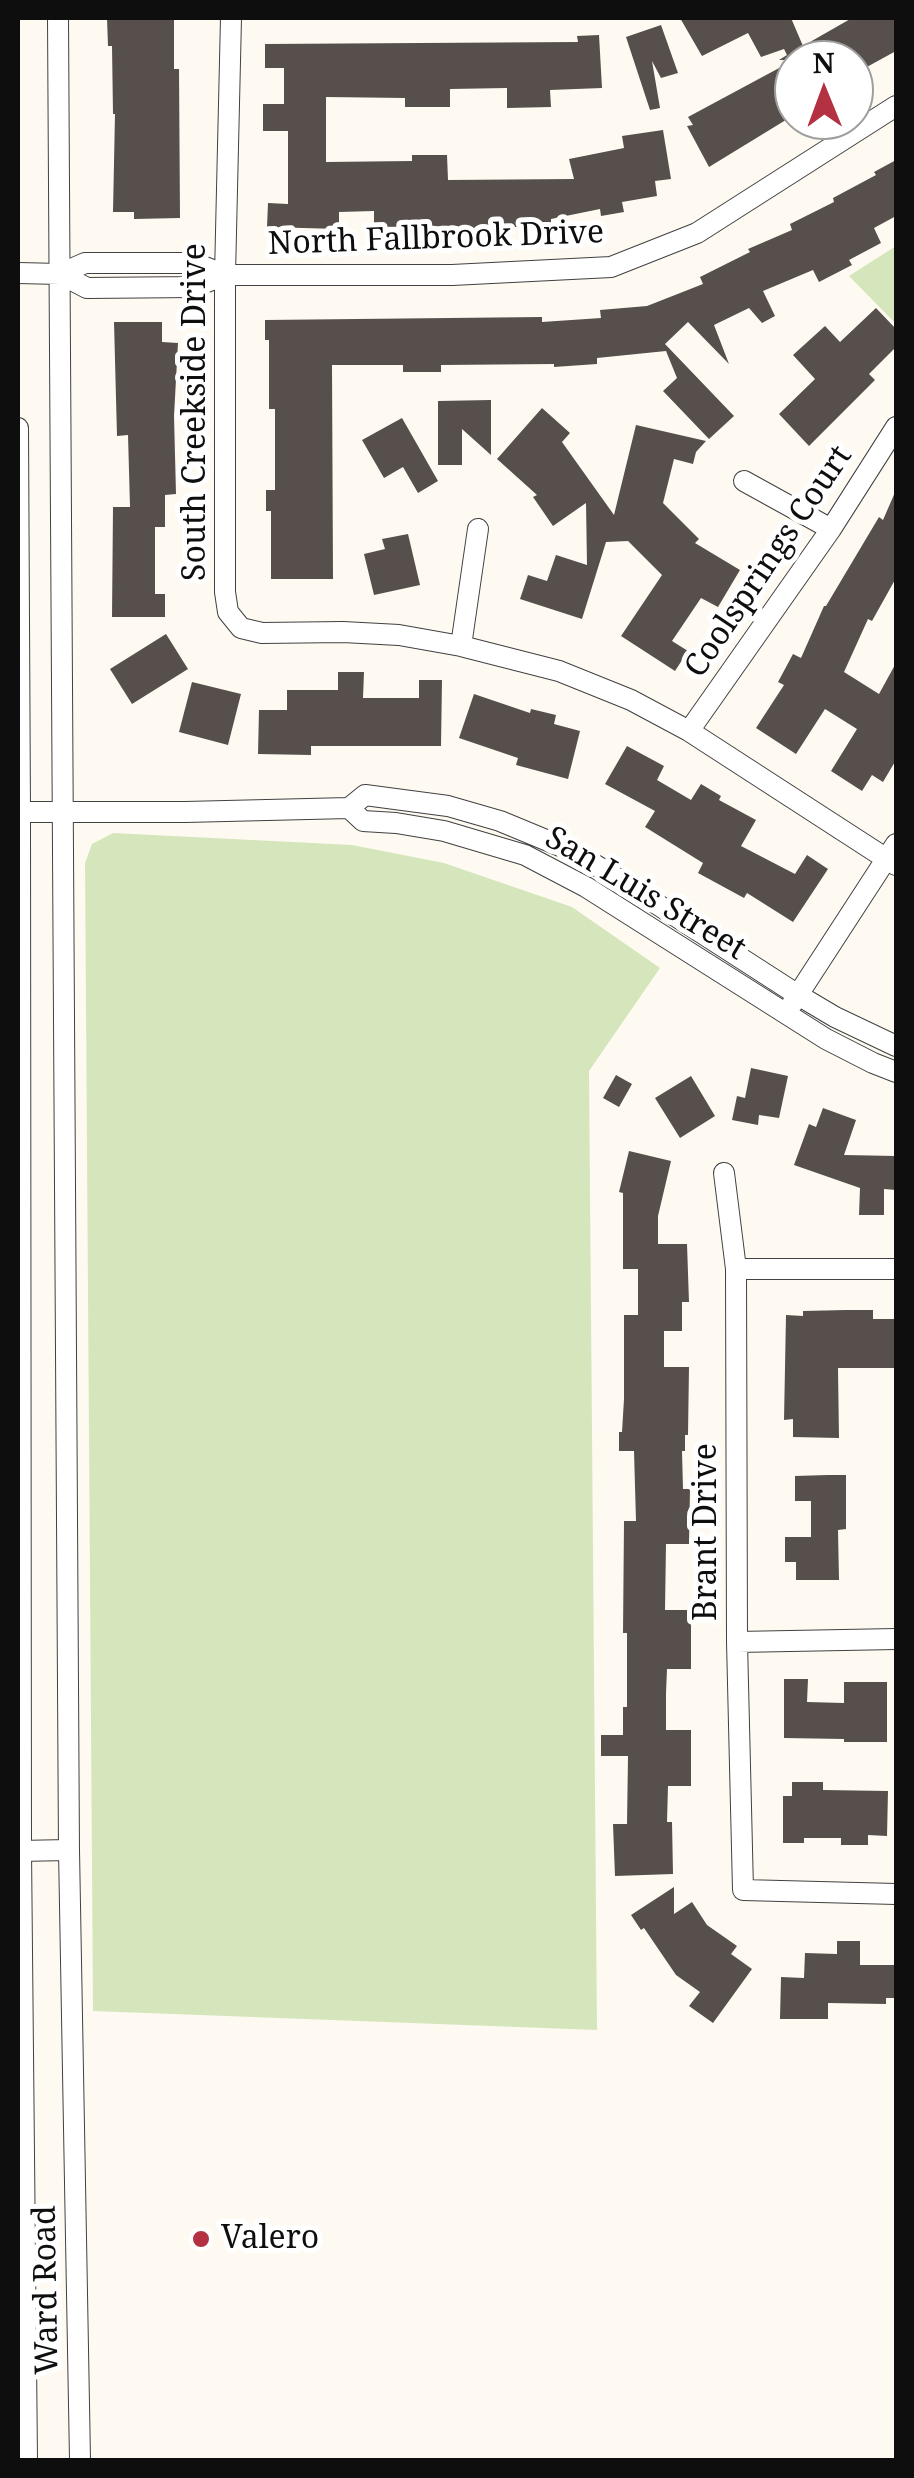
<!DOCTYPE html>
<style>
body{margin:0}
#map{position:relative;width:914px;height:2478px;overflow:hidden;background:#fefaf1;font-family:"Noto Serif",serif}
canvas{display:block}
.frame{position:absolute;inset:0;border:20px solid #0e0e0e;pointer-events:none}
.north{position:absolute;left:774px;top:40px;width:100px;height:100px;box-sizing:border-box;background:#fff;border:2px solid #9f9f9f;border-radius:50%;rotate:359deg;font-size:28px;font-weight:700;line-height:40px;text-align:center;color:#0e0e0e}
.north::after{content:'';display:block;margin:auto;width:35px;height:45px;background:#b33140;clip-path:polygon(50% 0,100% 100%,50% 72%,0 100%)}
</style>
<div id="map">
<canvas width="914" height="2478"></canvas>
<div class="frame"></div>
<div class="north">N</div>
</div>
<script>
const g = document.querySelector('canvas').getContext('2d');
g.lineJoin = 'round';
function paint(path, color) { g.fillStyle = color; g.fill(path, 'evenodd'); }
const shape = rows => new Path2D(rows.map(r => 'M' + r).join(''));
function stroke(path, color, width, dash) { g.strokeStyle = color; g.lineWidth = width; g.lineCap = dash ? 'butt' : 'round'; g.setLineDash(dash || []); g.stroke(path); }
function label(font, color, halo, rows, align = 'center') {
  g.font = font + ' "Noto Serif",serif'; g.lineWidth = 10; g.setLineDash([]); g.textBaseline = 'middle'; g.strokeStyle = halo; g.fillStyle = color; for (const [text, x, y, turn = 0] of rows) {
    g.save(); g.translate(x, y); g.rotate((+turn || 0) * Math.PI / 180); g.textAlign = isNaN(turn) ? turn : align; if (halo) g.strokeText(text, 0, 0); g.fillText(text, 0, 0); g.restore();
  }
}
const green = shape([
 [896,246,896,324,849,276],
 [113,833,352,845,444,863,572,907,660,968,589,1071,597,2030,93,2011,85,863,92,844]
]);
const building = shape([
 [107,18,174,18,174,69,179,69,180,218,134,219,134,212,113,212,115,114,113,114,112,46,108,46],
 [680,18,791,18,803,46,852,18,896,18,896,51,854,74,854,60,794,60,794,115,709,167,687,126,693,125,688,117,794,60,779,60,787,55,784,49,761,57,748,33,702,56],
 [661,25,678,73,661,78,652,61,660,108,650,110,626,37],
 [599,35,602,88,550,90,551,107,507,108,507,88,450,89,450,107,405,107,405,98,326,97,326,162,412,161,412,155,447,155,448,180,574,179,569,159,624,148,622,136,663,130,671,179,655,181,657,196,622,202,624,212,601,216,600,209,551,219,551,227,477,227,477,232,458,232,458,226,374,227,374,211,339,212,339,229,267,227,268,203,288,204,288,131,263,131,263,104,284,104,284,68,265,68,265,44,578,42,577,36],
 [896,160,896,216,874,228,881,243,849,260,852,265,819,282,813,270,763,291,775,316,762,323,749,308,714,325,729,364,688,322,665,344,734,416,709,439,663,391,677,378,666,351,597,358,597,364,554,367,554,364,441,365,441,372,403,372,403,365,332,365,333,579,271,579,271,511,266,511,266,490,275,490,275,409,269,409,269,340,265,340,265,320,542,317,542,322,601,318,600,310,647,306,703,284,700,277,750,252,748,249,792,230,790,224,834,202,833,198,876,175,874,172],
 [876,308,896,329,896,347,869,374,875,380,809,446,779,414,815,379,793,355,825,326,840,342],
 [114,322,162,322,162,342,178,343,174,416,176,494,165,495,165,527,155,527,155,594,165,594,165,617,112,617,113,507,130,507,128,435,117,436],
 [491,400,491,455,462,429,462,465,438,465,438,401],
 [542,408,570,433,562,442,614,515,636,425,706,441,696,452,693,464,674,459,663,503,699,539,695,543,740,570,718,607,701,598,672,641,688,651,675,671,621,636,662,575,628,541,606,542,582,619,520,599,528,575,547,581,556,555,587,565,586,503,553,526,533,497,537,495,497,459],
 [402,418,438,481,418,493,403,467,384,478,362,440],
 [896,490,896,578,872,621,868,619,844,672,879,694,896,663,896,760,883,782,872,775,862,791,831,771,857,729,825,709,796,754,756,728,784,685,778,682,793,654,801,658,824,606,826,606,879,517,883,520],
 [408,534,420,585,374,595,364,554,385,549,382,539],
 [166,634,188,669,132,704,110,669],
 [338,672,364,672,363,698,419,698,419,680,442,680,441,746,311,746,311,755,258,754,259,710,287,710,287,690,338,690],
 [192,682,241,694,228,745,179,732],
 [474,694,530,713,531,709,556,715,554,724,580,731,568,779,516,765,518,758,459,738],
 [627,746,664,766,657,780,691,800,701,784,721,796,719,800,756,820,741,846,795,874,807,855,828,869,793,922,747,893,744,898,698,873,703,863,645,827,655,811,605,784],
 [751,1068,788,1076,779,1118,759,1115,758,1125,732,1120,737,1096,745,1098],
 [616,1075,632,1084,619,1107,603,1098],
 [691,1076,715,1116,680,1138,655,1098],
 [823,1108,856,1120,844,1155,896,1156,896,1190,884,1189,884,1215,859,1215,860,1188,794,1165,809,1124,816,1127],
 [629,1151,671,1161,658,1216,658,1244,687,1244,689,1302,682,1302,682,1331,664,1331,664,1367,689,1367,688,1435,685,1435,685,1451,682,1451,683,1489,690,1489,689,1544,666,1544,665,1610,691,1610,691,1669,667,1669,666,1693,666,1730,691,1730,691,1786,668,1786,667,1822,672,1822,673,1874,615,1876,613,1824,627,1824,628,1756,601,1756,601,1735,623,1735,623,1707,627,1707,627,1633,623,1633,624,1521,636,1521,634,1451,619,1451,619,1432,622,1432,624,1399,624,1315,638,1315,638,1269,623,1269,623,1193,619,1192],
 [846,1310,873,1310,873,1319,896,1319,896,1368,838,1368,839,1438,793,1437,793,1419,784,1420,786,1315,803,1316,803,1311],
 [828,1475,846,1475,846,1529,838,1530,839,1580,796,1580,796,1562,785,1562,785,1537,811,1537,811,1501,795,1501,795,1476],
 [784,1679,808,1679,807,1702,844,1703,844,1682,887,1682,887,1742,844,1742,844,1739,784,1738],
 [792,1782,823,1782,823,1790,888,1791,887,1836,868,1835,868,1845,841,1845,841,1838,804,1838,804,1843,783,1843,783,1796,792,1796],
 [674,1887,674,1914,692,1902,707,1925,737,1946,731,1954,752,1969,713,2023,689,2006,700,1992,676,1975,644,1928,641,1930,631,1915],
 [837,1941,860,1941,860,1965,896,1965,896,1998,886,1998,886,2004,828,2003,828,2019,780,2019,781,1977,804,1978,805,1953,837,1954]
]);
const minor = shape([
 [58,18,69,1850,80,2460],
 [231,18,225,275,225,592,228,612,241,628,262,633,343,632,399,635,461,646,559,671,631,700,689,731,896,865],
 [18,273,60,274,87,288,194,287,225,275],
 [60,274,85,263,195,263,225,275,452,275,611,267,697,233,896,106],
 [18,428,20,812,21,1850,27,2460],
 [744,481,831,529],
 [461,646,478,529],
 [689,731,831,529,896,427],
 [349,808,363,821,396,823,444,831,525,855,586,887,826,1039,873,1063,896,1072],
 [18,812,185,812,349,808,365,795,448,806,500,821,570,850,604,870,798,995,835,1017,896,1046],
 [792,1004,896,844],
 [724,1173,736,1269,737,1642,743,1890,896,1894],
 [736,1269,896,1269],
 [737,1642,896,1639],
 [18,1851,69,1850]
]);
const markers = [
 [201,2239,10,"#b33140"]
];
const streetNames = [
 ["North Fallbrook Drive",436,239,-2],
 ["South Creekside Drive",196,412,-90],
 ["Coolsprings Court",769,562,-56],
 ["San Luis Street",645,894,31],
 ["Brant Drive",707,1532,-90],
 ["Ward Road",47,2290,-91]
];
const poiNames = [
 ["Valero",221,2239]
];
paint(green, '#d5e6bd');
paint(building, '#564f4b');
stroke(minor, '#414141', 22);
stroke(minor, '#fff', 20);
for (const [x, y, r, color] of markers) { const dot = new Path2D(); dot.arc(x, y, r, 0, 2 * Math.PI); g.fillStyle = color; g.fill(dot); stroke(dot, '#fff', 4); }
label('32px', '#0e0e0e', '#fff', streetNames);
label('32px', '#0e0e0e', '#fff', poiNames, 'left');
</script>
